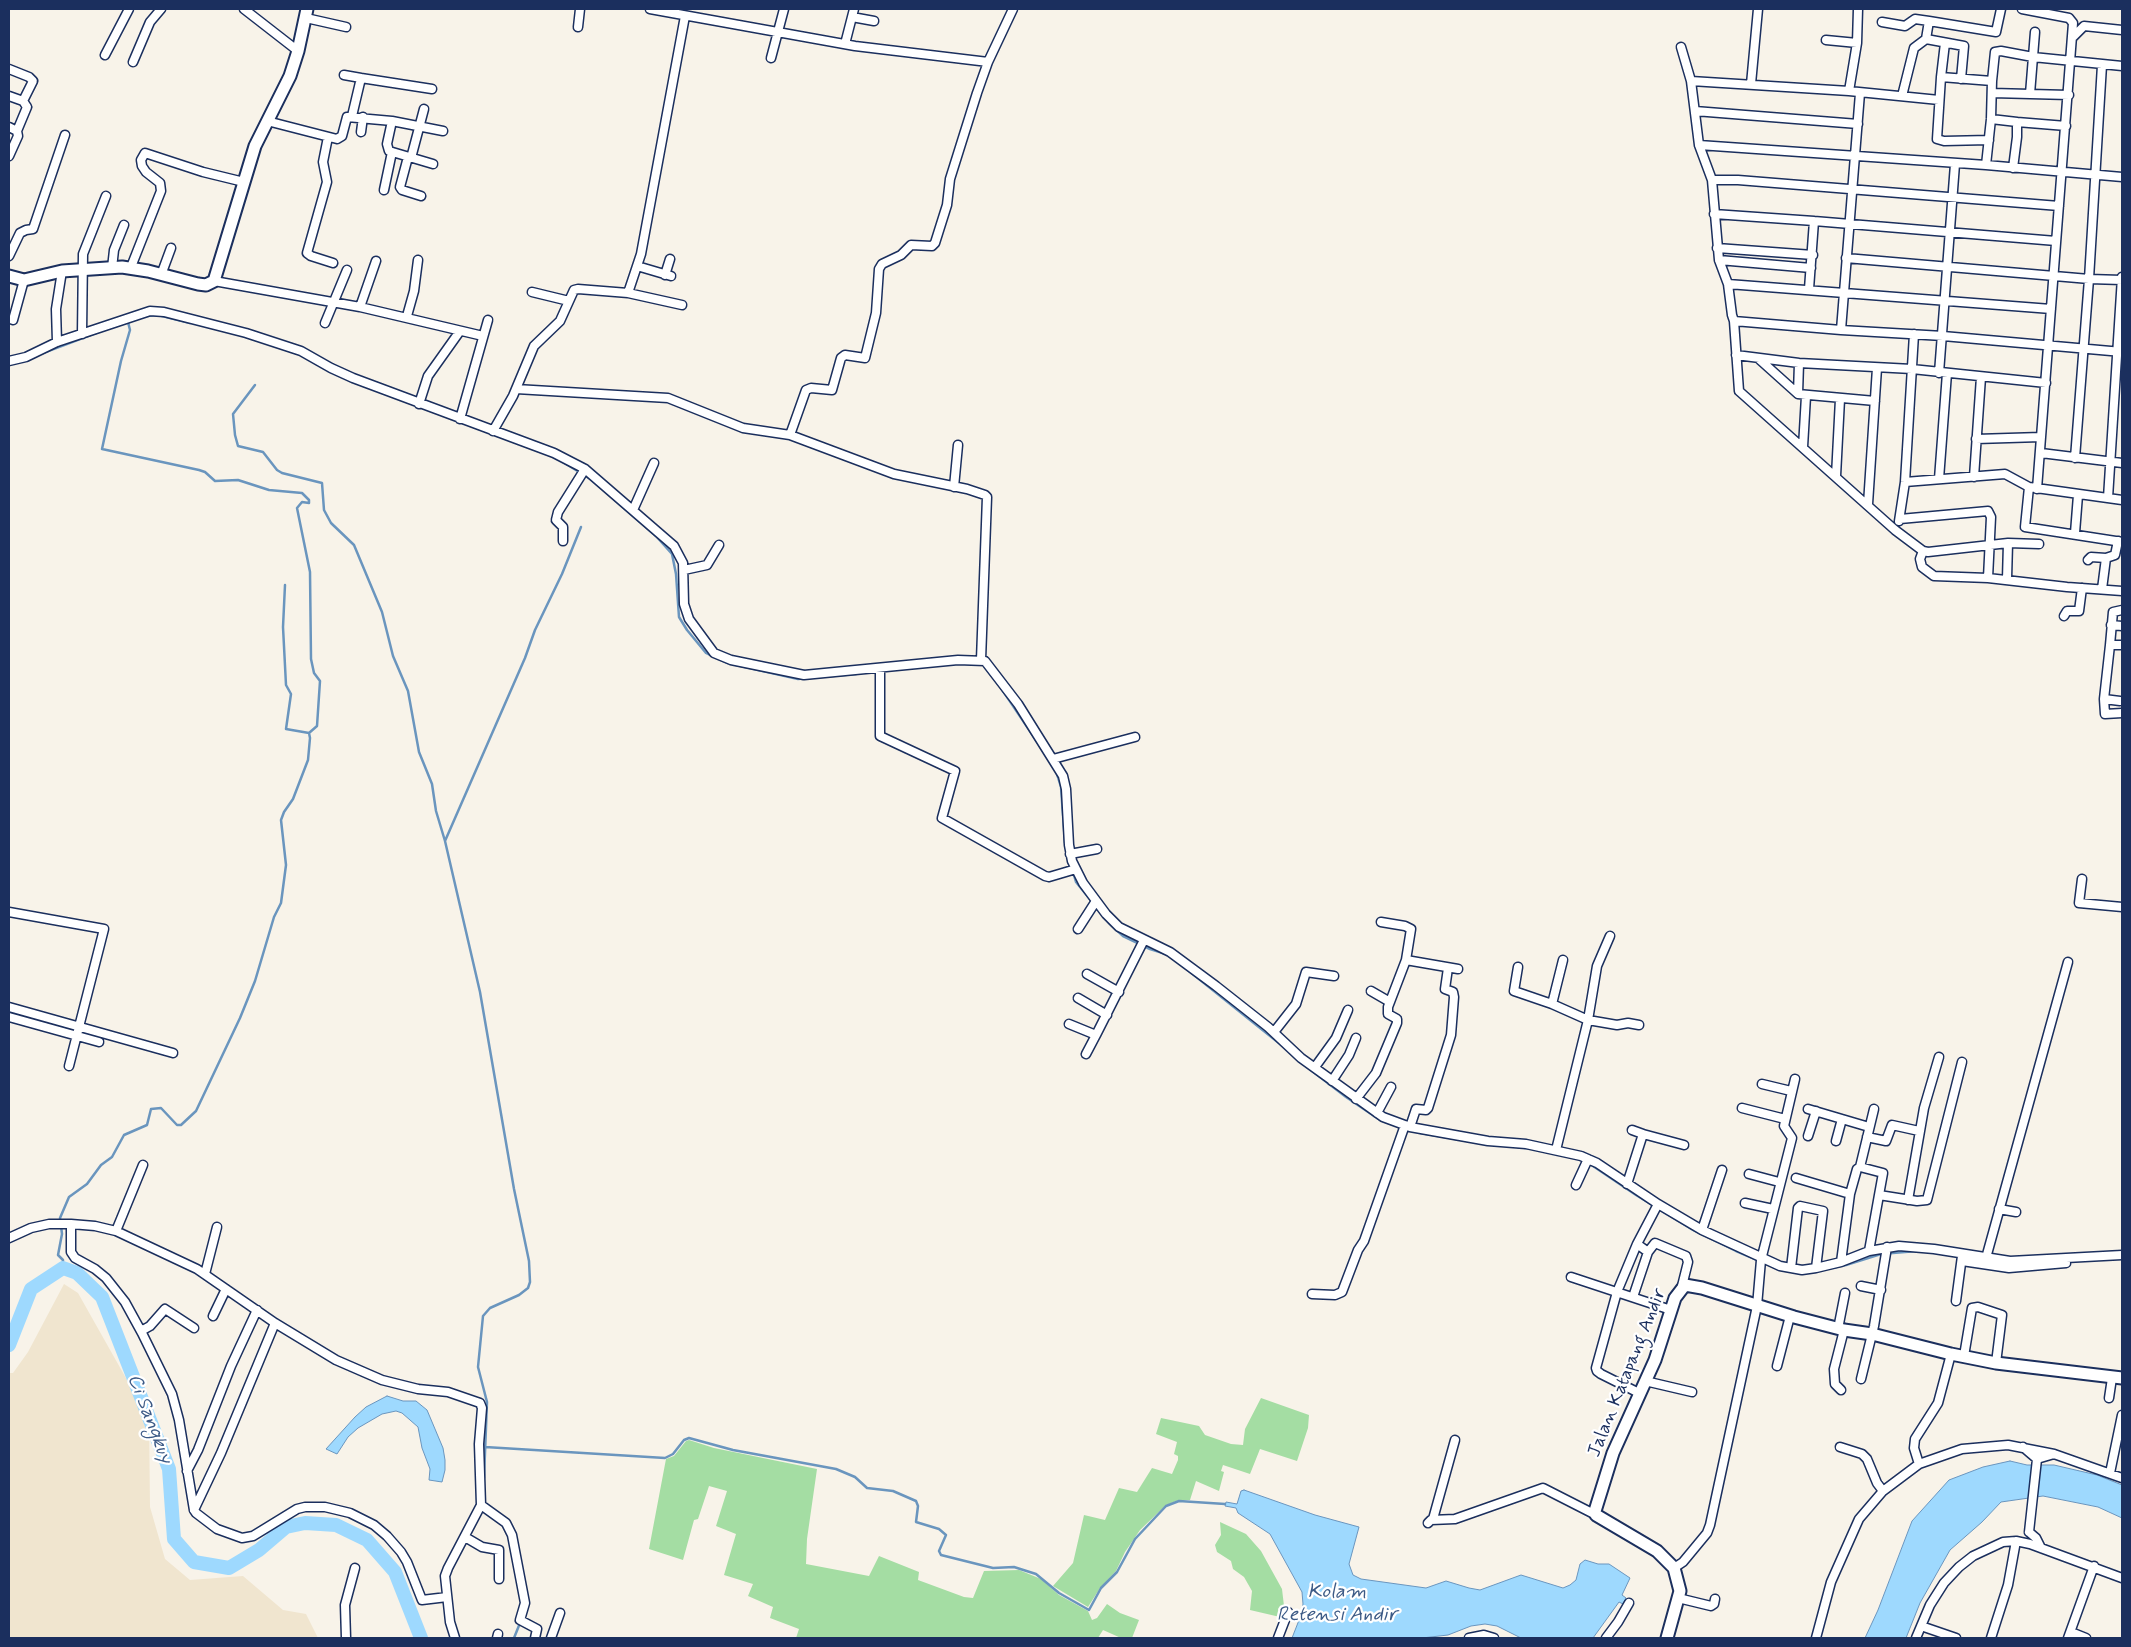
<!DOCTYPE html>
<style>
body{margin:0}
#map{position:relative;width:2131px;height:1647px;overflow:hidden;background:#f8f3e9;font-family:Mynerve,sans-serif}
canvas{display:block}
.frame{position:absolute;inset:0;border:10px solid #1b2f5e;pointer-events:none}
</style>
<div id="map">
<canvas width="2131" height="1647"></canvas>
<div class="frame"></div>
</div>
<script>
const g = document.querySelector('canvas').getContext('2d');
g.lineJoin = 'round';
function paint(path, color) { g.fillStyle = color; g.fill(path, 'evenodd'); }
const shape = rows => new Path2D(rows.map(r => 'M' + r).join(''));
function stroke(path, color, width, dash) { g.strokeStyle = color; g.lineWidth = width; g.lineCap = dash ? 'butt' : 'round'; g.setLineDash(dash || []); g.stroke(path); }
function label(font, color, halo, rows, align = 'center') {
  g.font = font + ' Mynerve,sans-serif'; g.lineWidth = 4.5; g.setLineDash([]); g.textBaseline = 'middle'; g.strokeStyle = halo; g.fillStyle = color; for (const [text, x, y, turn = 0] of rows) {
    g.save(); g.translate(x, y); g.rotate((+turn || 0) * Math.PI / 180); g.textAlign = isNaN(turn) ? turn : align; if (halo) g.strokeText(text, 0, 0); g.fillText(text, 0, 0); g.restore();
  }
}
const built = shape([
 [64,1284,78,1293,149,1419,150,1507,165,1559,190,1580,243,1576,283,1610,306,1614,318,1638,9,1638,9,1373,13,1373,28,1352]
]);
const green = shape([
 [1261,1398,1309,1415,1308,1428,1297,1461,1260,1449,1250,1474,1223,1465,1221,1471,1224,1472,1219,1491,1196,1481,1190,1500,1179,1500,1166,1505,1140,1530,1125,1552,1116,1571,1100,1588,1088,1607,1053,1586,1073,1563,1084,1515,1105,1520,1119,1488,1137,1492,1152,1468,1172,1474,1178,1460,1178,1456,1174,1454,1177,1442,1156,1434,1161,1418,1199,1426,1205,1435,1231,1444,1243,1445,1245,1429],
 [689,1440,714,1448,817,1469,807,1539,806,1564,869,1576,879,1556,919,1572,918,1580,964,1597,973,1598,984,1571,1019,1570,1041,1579,1059,1595,1088,1611,1092,1620,1097,1618,1107,1604,1120,1613,1139,1620,1132,1638,1121,1638,1103,1630,1098,1638,796,1638,799,1629,770,1618,773,1607,748,1596,753,1584,724,1575,736,1534,716,1526,727,1491,709,1486,698,1519,694,1520,683,1560,649,1549,666,1459,674,1456,686,1441],
 [1220,1522,1246,1534,1261,1551,1282,1589,1284,1606,1280,1617,1250,1610,1252,1591,1244,1577,1233,1569,1231,1561,1217,1552,1215,1545,1221,1535]
]);
const water = shape([
 [387,1396,403,1401,416,1401,427,1410,443,1448,445,1460,445,1470,442,1482,429,1480,430,1469,422,1448,418,1427,402,1413,396,1411,382,1414,358,1428,348,1437,337,1454,326,1449,355,1417,366,1407,387,1396],
 [2010,1461,2027,1465,2054,1465,2097,1475,2122,1485,2122,1518,2098,1507,2043,1496,2001,1502,1982,1522,1950,1550,1920,1603,1906,1638,1865,1638,1878,1610,1912,1521,1949,1480,1983,1467,2010,1461],
 [1244,1490,1315,1515,1359,1527,1349,1564,1353,1575,1361,1579,1426,1588,1446,1581,1469,1588,1480,1590,1521,1575,1563,1588,1570,1585,1576,1580,1580,1564,1585,1560,1598,1564,1609,1564,1630,1578,1622,1595,1626,1598,1623,1604,1619,1602,1593,1638,1521,1638,1497,1626,1485,1624,1471,1626,1448,1635,1422,1638,1292,1638,1301,1615,1303,1604,1302,1592,1270,1534,1238,1513,1236,1508,1225,1506,1226,1502,1237,1504,1241,1491,1244,1490]
]);
const stream = shape([
 [147,316,158,315,190,323],
 [128,322,130,330,121,361,102,449,199,470,205,472,215,481,238,480,269,490,302,493,309,500,309,503,302,502,297,508,310,572,311,659,314,673,320,681,317,726,309,733],
 [237,334,253,339],
 [43,353,104,330],
 [255,385,233,414,235,435,238,446,263,452,277,470,282,473,322,483,324,510,331,523,354,545,382,612,393,656,408,691,419,752,432,784,436,811,445,841],
 [397,398,525,446],
 [558,459,592,480,656,536,672,554,676,574,679,617,687,630,706,653,712,656],
 [717,658,728,663],
 [736,665,798,679,856,674],
 [1001,688,1044,752],
 [1056,771,1061,787,1065,843],
 [1073,872,1076,882,1109,923,1123,936,1150,949,1169,955],
 [1179,963,1290,1052],
 [1303,1064,1346,1097,1380,1120,1394,1125],
 [1420,1133,1479,1143],
 [1517,1147,1534,1149],
 [1587,1162,1636,1195,1693,1230,1736,1251,1769,1265],
 [63,1268,63,1260,58,1255,62,1234,60,1218,69,1197,87,1184,101,1165,112,1157,124,1135,147,1125,151,1109,161,1108,177,1125,181,1125,196,1111,240,1018,255,981,274,917,281,903,286,865,281,820,284,812,293,799,308,760,310,738,309,733,286,729,291,694,286,685,283,627,285,585],
 [1811,1272,1846,1265,1881,1254,1917,1251],
 [485,1447,665,1458,673,1454,684,1440,689,1438,733,1450,836,1469,855,1477,867,1488,893,1491,916,1501,918,1506,916,1522,939,1529,946,1535,939,1551,941,1555,993,1568,1014,1567,1036,1574,1059,1593,1089,1610,1101,1588,1117,1572,1135,1539,1166,1506,1179,1501,1225,1504],
 [484,1478,487,1402,478,1367,483,1316,490,1308,519,1295,528,1288,530,1282,529,1261,514,1189,480,992,445,841,525,658,535,630,562,574,581,527],
 [514,1638,520,1623]
]);
const river = shape([
 [9,1345,31,1289,63,1268,77,1273,102,1297,169,1469,174,1539,194,1562,229,1568,259,1550,286,1527,305,1523,336,1525,367,1540,395,1572,421,1638]
]);
const street = shape([
 [244,9,298,51],
 [650,9,855,46,988,62],
 [2022,9,2069,18,2073,23,2037,489],
 [852,17,874,21],
 [306,18,346,27],
 [1882,22,1905,26,1915,19,1929,21],
 [578,27,580,9],
 [2073,37,2084,26,2122,30],
 [1926,39,1929,21,1996,32,2001,9],
 [1826,40,1857,43],
 [1945,43,1941,77,1937,139,1944,141,1989,140],
 [845,44,854,9],
 [1681,47,1691,81,1699,145,1712,180,1719,260,1728,284,1732,315,1734,321,1739,391,1895,530,1923,551,1928,552,2008,543,2039,544],
 [105,55,129,9],
 [771,58,784,9],
 [133,62,150,22,161,9],
 [9,69,29,77,33,81,23,101,9,96],
 [344,75,361,78],
 [1941,77,1992,81],
 [1691,81,1849,91,1939,100],
 [1751,84,1758,9],
 [1849,91,1857,43,1858,9],
 [1992,93,2069,95],
 [2030,94,2035,32],
 [1902,96,1914,48,1926,39,1964,46,1961,79],
 [1695,111,1858,124],
 [352,116,361,78,432,89],
 [1991,119,2017,122,2017,137,2013,168],
 [267,121,337,139,342,136,347,117,392,121,387,144,389,151,433,164],
 [392,121,443,131],
 [2017,122,2066,126],
 [9,127,17,131,18,136,9,156],
 [17,131,27,107,23,101],
 [361,132,363,117],
 [328,137,323,162,327,182,307,253,311,256,333,263],
 [1699,145,1986,165,2122,177],
 [408,157,400,187,402,190,421,196],
 [411,158,424,109],
 [1986,165,1991,119,1992,81,1995,52,2001,51,2033,57,2122,66],
 [1712,180,1738,180,2059,206],
 [384,190,392,152],
 [1714,214,1814,221,2056,241],
 [1717,248,1813,255],
 [9,256,20,233,26,230,33,229,65,135],
 [1846,258,2089,279,2122,280],
 [1719,260,1811,268],
 [637,266,671,276],
 [131,267,161,191,160,183,146,172,142,166,141,160,145,153,203,172,244,182],
 [112,268,114,250,124,225],
 [161,275,171,248],
 [665,275,670,259],
 [214,281,360,307,483,336],
 [1728,284,2051,309],
 [1809,289,1814,221],
 [532,292,569,301],
 [682,305,628,293,641,254,685,16],
 [360,307,376,261],
 [407,316,414,291,418,260],
 [13,320,24,280],
 [1734,321,1841,330,1943,336,2122,352],
 [325,323,347,270],
 [1841,330,1860,93],
 [82,334,83,254,106,196],
 [57,342,56,309,62,271],
 [1736,355,1799,363,1912,369,2046,383],
 [1759,359,1798,394,1875,401],
 [9,361,26,357,57,342,150,311,164,312,246,333,301,351,331,368,353,378,554,453,585,469,674,546,683,563,684,604,689,619,714,653,731,660,804,675,958,660,985,661,1018,704,1063,776,1066,789,1069,845,1072,861,1083,883,1106,914,1119,927,1170,952,1216,986,1268,1027,1301,1058,1383,1117,1410,1127,1488,1141,1526,1144,1581,1156,1597,1163,1658,1204,1702,1230,1780,1266,1802,1270,1816,1268,1841,1262,1869,1251,1899,1246,1934,1249,2010,1261,2122,1255],
 [1939,373,1955,164],
 [516,389,668,398,743,428,790,435,894,474,967,489,985,495,987,497,981,660],
 [1798,394,1799,363],
 [419,404,428,376,460,331],
 [460,419,488,320],
 [493,431,513,396,534,346,560,321,574,290,578,289,628,293],
 [790,435,806,390,811,388,832,390,841,358,845,355,865,358,876,313,879,269,882,264,901,255,911,245,932,246,935,243,947,205,950,179,977,93,988,62,1013,9],
 [1976,439,2041,437],
 [1803,447,1806,396],
 [2041,453,2122,463],
 [2075,458,2089,279,2102,65],
 [1836,476,1840,399],
 [1974,477,1981,377],
 [1939,479,1947,373],
 [1905,482,2005,474,2029,487,2122,500],
 [954,487,958,445],
 [2029,487,2025,527,2122,542],
 [2108,498,2122,277],
 [1868,504,1877,368],
 [633,510,654,463],
 [1900,519,1988,511,1991,517,1988,578,2067,587,2122,591],
 [1899,521,1905,482,1914,334],
 [2075,533,2078,495],
 [563,541,563,527,556,520,558,512,585,469],
 [1923,551,1920,559,1922,567,1934,576,1988,578],
 [2088,560,2091,557,2106,558],
 [684,570,707,565,719,545],
 [2007,579,2008,543],
 [2102,589,2106,558,2115,555,2118,541],
 [2064,616,2067,611,2079,611,2082,588],
 [2111,625,2122,626],
 [2110,645,2113,612,2122,610],
 [880,668,880,736,955,771,942,818,1045,876,1049,877,1076,869],
 [2104,699,2105,714,2122,713],
 [2120,701,2104,699,2110,645,2122,645],
 [1053,759,1135,737],
 [1070,854,1097,849],
 [2082,879,2079,903,2122,907],
 [9,912,104,929,69,1066],
 [1381,922,1405,926,1411,929,1406,960],
 [1078,929,1096,901],
 [1610,936,1597,966,1588,1020,1617,1025,1628,1023,1639,1025],
 [1518,967,1514,991,1552,1004,1588,1020,1556,1150],
 [1087,974,1119,992],
 [1371,991,1390,1002],
 [1078,998,1107,1015],
 [1552,1004,1563,960],
 [9,1007,173,1053],
 [9,1017,99,1042],
 [1069,1024,1096,1035,1144,940],
 [1274,1032,1296,1004,1306,972,1334,976],
 [1086,1054,1096,1035],
 [1315,1067,1336,1038,1348,1010],
 [1332,1081,1349,1055,1356,1038],
 [1762,1084,1791,1091],
 [1356,1099,1376,1073,1397,1023,1397,1019,1388,1014,1388,1007,1406,960,1458,969],
 [1742,1108,1785,1119],
 [1808,1109,1869,1127],
 [1377,1113,1391,1087],
 [1410,1127,1416,1109,1426,1110,1428,1108,1451,1035,1454,997,1453,992,1445,989,1448,968],
 [1632,1130,1643,1134],
 [1808,1136,1816,1111],
 [1867,1137,1886,1141,1892,1125,1919,1131],
 [1836,1141,1842,1119],
 [1860,1167,1874,1109],
 [1749,1174,1779,1182],
 [1796,1178,1850,1194],
 [1627,1184,1643,1134,1684,1145],
 [1576,1185,1588,1159],
 [1908,1200,1924,1108,1939,1057],
 [1745,1203,1773,1209],
 [1999,1209,2016,1212],
 [71,1224,71,1252,75,1258,95,1269,106,1278,125,1302,142,1333,172,1394,179,1420,194,1510,196,1513,217,1529,242,1538,253,1536,297,1509,305,1507,325,1507,350,1513,374,1525,387,1536,401,1552,407,1562,422,1600,447,1597],
 [1702,1230,1722,1170],
 [116,1231,143,1165],
 [9,1238,31,1228,49,1224,71,1224,95,1226,116,1231,197,1269,275,1323,336,1360,382,1380,418,1389,448,1392,480,1403,482,1408,479,1444,481,1505,448,1568,445,1576,450,1622,455,1638],
 [1637,1244,1648,1252,1655,1243,1686,1256,1688,1262,1682,1286],
 [1869,1251,1879,1195,1917,1201,1927,1200,1962,1062],
 [1986,1258,2068,962],
 [1962,1261,2009,1268,2066,1263],
 [1841,1262,1850,1194,1857,1169,1860,1167,1883,1173,1879,1195],
 [1791,1268,1798,1208,1800,1206,1823,1211,1816,1268],
 [205,1274,217,1227],
 [1571,1277,1671,1310],
 [1861,1286,1881,1290],
 [1312,1294,1335,1295,1342,1292,1358,1250,1364,1241,1405,1125],
 [1633,1297,1648,1252],
 [1956,1301,1962,1256],
 [213,1316,226,1289],
 [1838,1329,1845,1293],
 [141,1331,150,1326,165,1309,194,1328],
 [1964,1356,1972,1308,1978,1307,2002,1315,1996,1363],
 [1777,1366,1790,1316],
 [1861,1379,1874,1326,1887,1247],
 [1645,1381,1692,1392],
 [1841,1390,1835,1384,1834,1369,1844,1330],
 [1639,1393,1601,1374,1597,1371,1596,1368,1617,1292,1637,1244,1658,1204],
 [2109,1398,2112,1378],
 [1840,1447,1862,1454,1867,1459,1877,1483,1883,1491],
 [2023,1447,2037,1459,2054,1454],
 [1919,1464,1914,1448,1915,1439,1938,1403,1951,1354],
 [187,1471,198,1450,231,1366,257,1310],
 [2110,1473,2122,1415],
 [481,1505,506,1523,512,1535,525,1603,520,1620,537,1629,535,1638],
 [194,1510,221,1453,275,1323],
 [1433,1519,1455,1440],
 [1428,1523,1431,1520,1455,1519,1543,1488,1596,1515],
 [2029,1532,2037,1459],
 [2029,1532,2036,1538,2041,1548],
 [465,1537,482,1547,499,1550,499,1579],
 [1674,1568,1683,1562,1707,1533,1710,1525,1757,1306,1761,1260,1792,1138,1784,1126,1795,1079],
 [1678,1598,1711,1606,1714,1604,1715,1599],
 [1921,1626,1956,1638],
 [2071,1632,2086,1638],
 [346,1638,345,1605,355,1568],
 [497,1638,498,1634],
 [551,1638,560,1613],
 [1278,1638,1288,1612],
 [1469,1638,1484,1635,1494,1638],
 [1606,1638,1618,1622,1629,1603],
 [1816,1638,1831,1582,1859,1519,1883,1491,1919,1464,1962,1449,2008,1445,2054,1454,2122,1478],
 [1916,1638,1930,1605,1944,1583,1959,1567,1973,1556,2003,1542,2016,1541,2030,1544,2122,1578],
 [1991,1638,2008,1585,2016,1541],
 [2068,1638,2094,1566]
]);
const secondary = shape([
 [9,276,24,280,62,271,122,267,148,271,198,284,206,285,214,281,255,146,290,76,298,51,307,9],
 [1667,1638,1680,1591,1674,1568,1657,1551,1596,1515,1595,1511,1613,1453,1655,1360,1675,1298,1685,1285,1702,1288,1794,1317,1844,1330,1872,1334,1951,1354,1996,1363,2122,1378]
]);
const streetNames = [
 ["Jalan Katapang Andir",1628,1373,-68]
];
const waterNames = [
 ["Ci Sangkuy",149,1419,69],
 ["Kolam",1337,1593],
 ["Retensi Andir",1337,1616]
];
paint(built, '#f0e5cf');
paint(green, '#a4dda3');
paint(water, '#9ed9fe');
stroke(water, '#6a95be', 1);
stroke(stream, '#6a95be', 2.5);
stroke(river, '#9ed9fe', 14);
stroke(street, '#1b2f5e', 11);
stroke(secondary, '#1b2f5e', 15);
stroke(street, '#fff', 8);
stroke(secondary, '#fff', 11);
label('19px', '#1b2f5e', '#fff', streetNames);
label('italic 20px', '#3c5a86', '#fff', waterNames);
</script>
